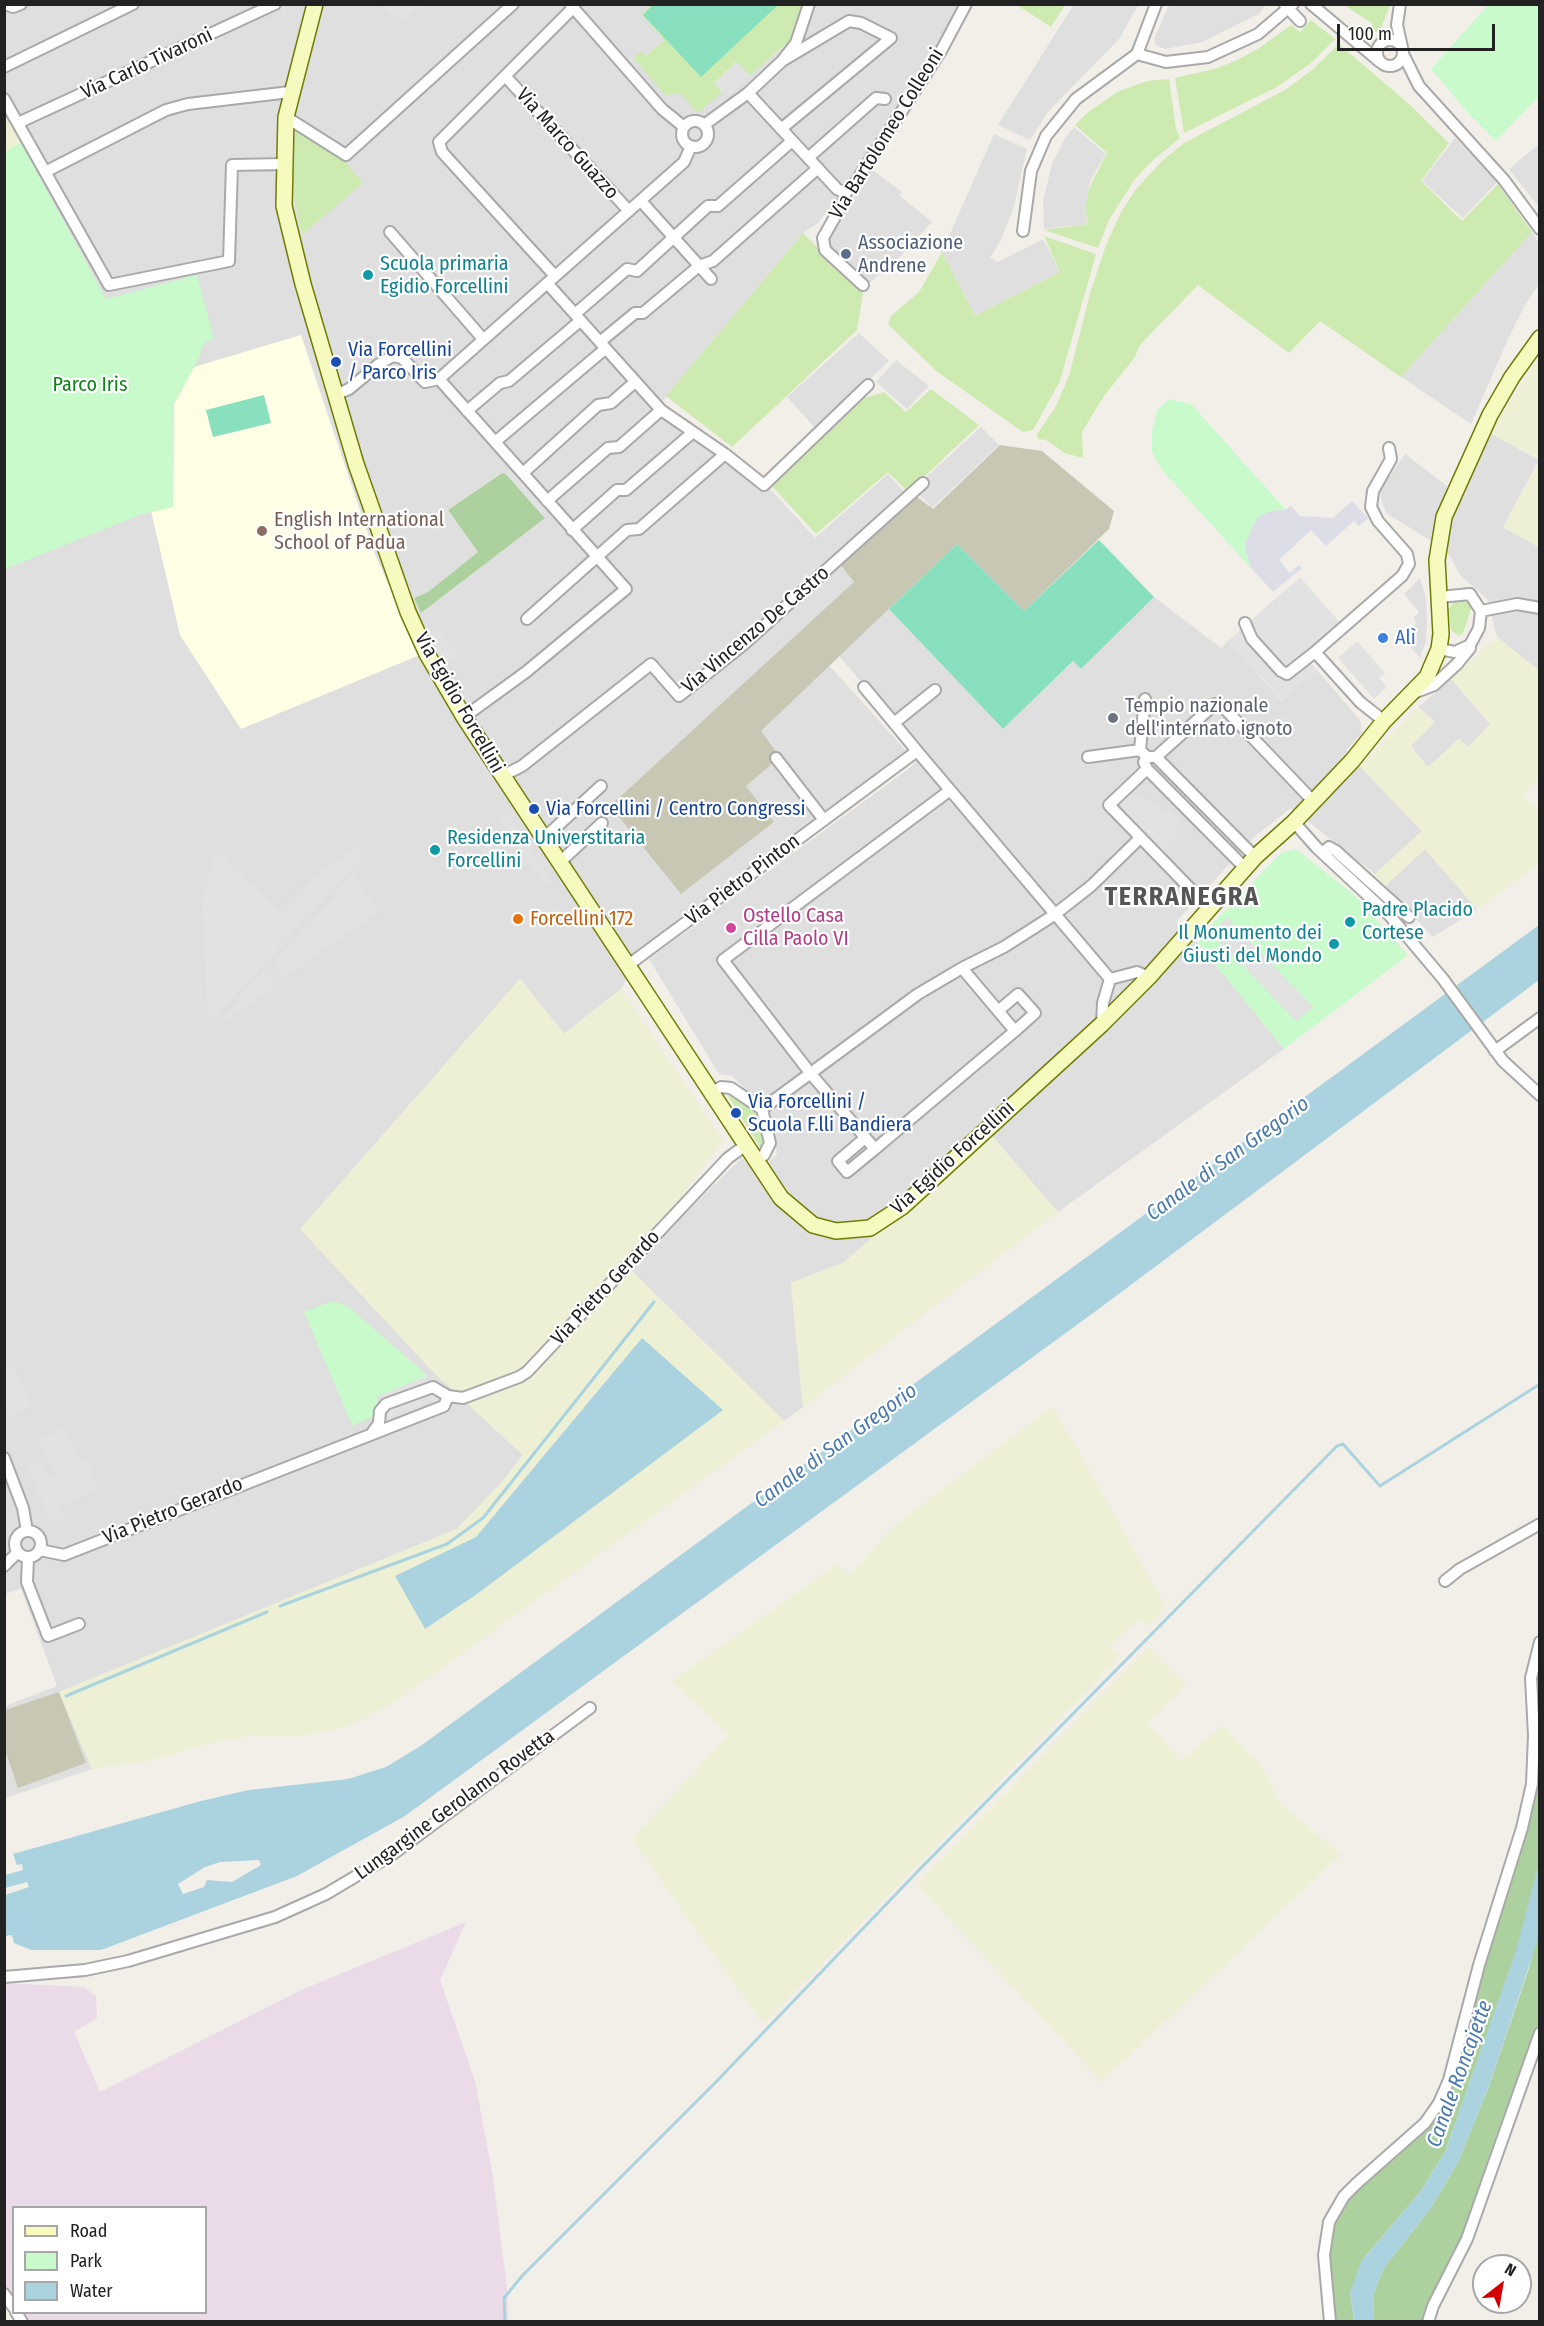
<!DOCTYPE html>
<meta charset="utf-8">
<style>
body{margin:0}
#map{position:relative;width:1544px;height:2326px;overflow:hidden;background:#f2efe9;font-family:"Fira Sans Condensed",sans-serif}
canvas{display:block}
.frame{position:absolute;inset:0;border:6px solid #222;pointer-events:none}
.legend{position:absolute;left:12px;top:2206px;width:195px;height:108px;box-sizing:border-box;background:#fff;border:2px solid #a7a7a7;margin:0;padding:8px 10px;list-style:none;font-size:18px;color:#222}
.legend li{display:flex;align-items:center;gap:12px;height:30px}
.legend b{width:30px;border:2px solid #a7a7a7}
.north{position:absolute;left:1472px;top:2254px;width:60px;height:60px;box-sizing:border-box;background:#fff;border:2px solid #a7a7a7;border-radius:50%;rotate:31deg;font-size:16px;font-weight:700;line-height:24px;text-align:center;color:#222}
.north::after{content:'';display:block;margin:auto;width:21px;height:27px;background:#d40000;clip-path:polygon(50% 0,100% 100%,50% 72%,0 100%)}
.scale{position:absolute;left:1337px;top:24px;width:158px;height:27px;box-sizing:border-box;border:3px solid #222;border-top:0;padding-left:8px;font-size:18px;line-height:21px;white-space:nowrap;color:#222;-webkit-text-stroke:4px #fff;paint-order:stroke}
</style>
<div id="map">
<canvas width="1544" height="2326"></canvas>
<div class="frame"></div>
<ul class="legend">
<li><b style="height:8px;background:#f7fabf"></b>Road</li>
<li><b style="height:16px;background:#c8facc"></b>Park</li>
<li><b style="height:16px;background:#aad3df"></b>Water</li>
</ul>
<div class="north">N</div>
<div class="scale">100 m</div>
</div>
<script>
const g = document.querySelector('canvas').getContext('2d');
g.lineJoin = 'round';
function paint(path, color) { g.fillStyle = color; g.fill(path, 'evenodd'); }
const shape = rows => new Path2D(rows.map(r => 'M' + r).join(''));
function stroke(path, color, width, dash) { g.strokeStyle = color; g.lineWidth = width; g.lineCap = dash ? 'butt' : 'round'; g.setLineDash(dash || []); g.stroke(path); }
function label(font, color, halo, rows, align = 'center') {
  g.font = font + ' "Fira Sans Condensed",sans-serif'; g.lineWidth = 4.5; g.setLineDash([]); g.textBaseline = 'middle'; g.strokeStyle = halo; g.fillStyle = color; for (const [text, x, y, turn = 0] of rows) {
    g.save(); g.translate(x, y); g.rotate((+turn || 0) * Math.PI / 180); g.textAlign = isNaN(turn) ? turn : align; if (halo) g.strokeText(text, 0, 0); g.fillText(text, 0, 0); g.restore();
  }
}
const residential = shape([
 [1074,4,1138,5,1120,38,1048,112,1030,140,998,125],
 [1266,4,1259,14,1202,42,1165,49,1155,45,1154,39,1169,5],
 [5,5,650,5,642,15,664,40,646,56,641,52,633,59,680,92,722,92,750,76,792,38,802,5,959,5,915,82,853,178,818,223,803,233,656,409,685,433,773,492,815,538,888,474,907,495,840,564,855,582,610,806,682,893,774,822,746,786,761,731,829,665,908,753,641,951,621,989,564,1034,520,979,301,1229,434,1372,523,1455,502,1482,457,1529,60,1692,92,1769,5,1798,5,1706,57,1686,21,1589,4,1594,4,152,24,141,5,108],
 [501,473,506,474,545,517,421,613,414,598,428,592,478,552,448,510],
 [1074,127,1106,154,1092,177,1088,190,1086,224,1044,229,1043,201,1052,164,1065,138],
 [994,134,1027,149,1013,210,1000,242,990,257,998,262,1043,239,1060,272,975,316,942,252],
 [1455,138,1498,181,1463,218,1422,181],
 [1539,144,1539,207,1509,169],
 [871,169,902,192,899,195,932,222,898,259,868,284,825,243],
 [1532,232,1539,243,1539,284,1525,305,1508,339,1471,424,1401,377],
 [859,333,889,361,817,430,787,397],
 [896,360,929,386,907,409,876,382],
 [981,427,999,445,932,508,917,492,923,480],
 [1490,433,1539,460,1503,527,1539,547,1540,667,1537,669,1497,637,1487,599,1460,575,1447,551,1386,513,1379,492,1405,454,1447,486,1444,496,1456,500],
 [1420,578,1426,598,1427,623,1426,642,1420,658,1401,636,1417,623,1413,618,1419,612,1404,594],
 [1154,597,1221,648,1228,641,1282,701,1317,670,1360,720,1362,733,1346,750,1422,831,1375,874,1291,808,1254,837,1176,922,1198,943,1284,1049,1058,1212,991,1135,843,1263,791,1283,803,1407,784,1421,629,1268,742,1158,757,1174,777,1154,769,1112,732,1076,719,1074,649,959,911,767,922,753,839,656,889,609,1003,729,1073,661,1081,669],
 [1451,679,1491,724,1468,748,1459,739,1428,768,1410,746,1435,722,1418,707],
 [1425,849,1477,909,1433,937,1385,886]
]);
const industrial = shape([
 [466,1922,440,1980,475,2081,493,2177,507,2288,508,2321,23,2321,18,2313,206,2312,206,2208,14,2208,13,2305,4,2292,4,1983,84,1987,96,1996,97,2018,74,2032,100,2092,299,1991]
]);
const education = shape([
 [301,335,374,552,420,655,241,729,180,635,151,511,173,506,174,404,194,367]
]);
const construction = shape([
 [1000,445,1042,451,1114,511,1109,529,1024,611,957,544,761,731,780,757,746,786,774,822,681,894,610,806,854,582,840,564,916,496,933,509],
 [59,1692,86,1763,18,1788,5,1750,5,1710]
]);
const farmland = shape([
 [4,108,25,141,5,152,4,152],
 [1539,357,1539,460,1490,433],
 [1539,463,1539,547,1503,527],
 [1497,637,1537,669,1539,667,1539,778,1523,795,1539,809,1539,864,1477,909,1425,849,1385,886,1375,874,1422,831,1360,767,1418,707,1435,722,1411,746,1428,767,1459,739,1468,747,1490,724,1451,679],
 [520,979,564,1034,621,989,723,1140,629,1268,784,1421,395,1702,349,1726,308,1735,250,1736,206,1744,152,1760,92,1769,59,1692,457,1529,502,1482,523,1455,434,1373,300,1229],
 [991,1135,1058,1212,803,1407,791,1283,843,1263],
 [1053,1406,1166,1607,1147,1627,1139,1619,1109,1646,1120,1657,763,2024,632,1839,729,1734,671,1682,836,1565,850,1574,895,1525],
 [1149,1647,1186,1685,1147,1722,1181,1761,1223,1725,1263,1769,1280,1803,1341,1854,1102,2082,916,1884]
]);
const grass = shape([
 [650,5,802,5,792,38,750,76,736,62,714,83,722,92,698,113,680,93,666,95,633,58,641,51,646,56,664,40,642,15],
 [1017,5,1065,5,1051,27],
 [1344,5,1390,5,1380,31,1365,34,1373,24],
 [1311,20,1335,39,1311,63,1277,87,1184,133,1175,78,1218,68,1237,60,1259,48,1291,25,1300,32],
 [1339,44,1409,104,1449,143,1421,181,1462,221,1498,184,1532,232,1401,377,1320,321,1289,353,1198,285,1140,345,1135,357,1104,396,1082,432,1083,458,1065,453,1046,440,1038,439,1037,434,1055,408,1069,376,1091,290,1106,245,1121,212,1136,189,1162,161,1184,143,1285,90,1312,70],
 [1169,79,1176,129,1180,138,1152,161,1135,179,1109,220,1098,248,1044,230,1087,224,1086,204,1089,188,1107,153,1075,125,1087,113,1117,92,1147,81],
 [296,131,344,161,363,183,302,235,294,195,293,151],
 [803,233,863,293,857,330,732,447,666,396],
 [1044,236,1096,254,1060,381,1033,430,1023,432,936,371,888,324,891,316,919,292,942,252,975,316,1060,272],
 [931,389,979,425,908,492,888,472,816,534,771,485,861,399,884,392,906,412],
 [1464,599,1471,604,1471,609,1463,633,1459,636,1451,630,1449,609,1455,600],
 [731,1093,758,1112,766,1144,761,1149,727,1094]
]);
const forest = shape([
 [502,473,506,474,545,518,421,613,414,598,428,592,478,552,448,510],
 [1539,1650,1539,1863,1521,1938,1445,2152,1421,2191,1365,2257,1350,2293,1354,2321,1332,2321,1325,2254,1331,2223,1346,2198,1442,2107,1524,1828,1532,1678],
 [1539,1927,1539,2030,1512,2093,1464,2237,1435,2288,1424,2321,1373,2322,1374,2293,1383,2269,1431,2208,1458,2162,1488,2089,1529,1968]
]);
const park = shape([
 [1488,5,1539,5,1539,96,1496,141,1470,115,1431,69],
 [21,143,106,299,197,275,214,339,204,343,199,358,174,404,173,507,142,514,5,569,4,152],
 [1169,399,1191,404,1286,510,1278,510,1255,521,1246,542,1246,551,1251,568,1161,469,1152,452,1152,431,1157,410],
 [1296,849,1354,895,1408,955,1284,1049,1198,943,1216,920,1281,853],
 [333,1301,349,1307,428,1376,376,1397,379,1403,376,1416,352,1425,304,1312]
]);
const pitch = shape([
 [654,4,778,4,778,5,701,77,643,15],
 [264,395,271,423,213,437,206,410],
 [1099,540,1154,597,1081,669,1073,661,1003,729,889,609,957,544,1024,611]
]);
const parking = shape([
 [382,5,422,5,397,25],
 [737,62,750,76,727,97,714,83],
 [514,464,551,505,543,516,506,474],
 [1300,577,1340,623,1307,659,1317,670,1283,701,1228,641],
 [438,628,459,658,449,664,428,635],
 [1357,641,1385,673,1379,678,1387,687,1374,699,1338,658],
 [1130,794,1162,804,1161,811,1172,810,1180,822,1174,826,1181,833,1160,854,1116,807],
 [506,812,554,883,546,888,498,817],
 [357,847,364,855,215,1018,208,1015,203,908,204,894,216,854,219,853,280,910,313,876],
 [353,874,380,911,286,977,272,963],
 [1227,917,1313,1007,1296,1021,1211,933],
 [263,971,278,984,223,1023,221,1018],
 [14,1366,31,1407,8,1417,5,1408,5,1369],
 [427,1376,436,1398,389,1418,386,1409,376,1397],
 [65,1428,76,1453,50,1464,39,1439],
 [77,1454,80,1461,87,1459,100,1490,60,1506,65,1519,52,1525,27,1466,41,1461,48,1477,55,1474,51,1464]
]);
const plaza = shape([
 [1352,501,1368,518,1359,526,1354,521,1326,546,1311,530,1279,560,1290,573,1299,565,1302,568,1273,592,1251,568,1246,551,1246,542,1255,521,1262,515,1271,511,1285,510,1291,506,1300,516,1333,518]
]);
const water = shape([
 [1539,925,1539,980,1104,1305,405,1816,297,1876,101,1950,31,1950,14,1943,12,1935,5,1936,5,1895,29,1887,27,1882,5,1888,5,1875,23,1870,22,1864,17,1865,13,1854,201,1801,249,1790,348,1779,386,1767,422,1745],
 [259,1860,261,1865,232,1882,207,1880,204,1887,183,1894,178,1884,205,1867,220,1862],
 [642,1338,723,1410,477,1594,425,1629,395,1576,476,1537],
 [1539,1863,1540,1927,1536,1945,1488,2089,1458,2162,1431,2208,1383,2269,1374,2293,1373,2321,1354,2321,1350,2293,1361,2262,1421,2191,1445,2152,1516,1951]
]);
const stream = shape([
 [280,1606,447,1544,483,1518,654,1302],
 [66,1696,267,1612],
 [505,2322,504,2298,522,2276,715,2083,920,1869,1337,1446,1343,1444,1380,1486,1540,1384]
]);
const street = shape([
 [5,4,13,7,21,4],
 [570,4,662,109,684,127],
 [1311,4,1380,62],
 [1400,4,1397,25,1402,47],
 [1285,5,1300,21],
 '1377 53a13 13 0 1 1 26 0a13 13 0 1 1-26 0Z',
 [1137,54,1166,62,1208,57,1258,34,1293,4],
 [1403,54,1419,86,1504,180,1540,229],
 [4,67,133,4],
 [506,77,629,211],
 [748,93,837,189,845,193],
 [4,99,109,285,229,261,232,165,285,164],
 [286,117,346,155,513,4],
 '682 134a13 13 0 1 1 26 0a13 13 0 1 1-26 0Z',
 [18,123,275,4],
 [704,125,748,93,782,61,796,43,809,4],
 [781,129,891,38,861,23,849,21,782,61],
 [808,158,876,98,885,99],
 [45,172,166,110,188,104,290,92],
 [641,201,711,279],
 [1023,231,1031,171,1046,136,1076,99,1137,54,1156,4],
 [390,232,483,339],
 [555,276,442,152,439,142,573,8],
 [547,283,661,410,725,454,764,485,868,385],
 [863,285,825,250,823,238,845,199,845,193,853,186,941,51,966,4],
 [575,314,627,269,637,271,708,206,718,206,792,141],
 [600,342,635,313,643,313,699,266,713,261,818,168],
 [439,379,626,589,526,672,464,717],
 [335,395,349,389,379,364,393,356,402,358,425,382,439,379,684,162,691,146],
 [467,411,500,383,509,381,580,321],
 [495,442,605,349],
 [523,473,598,405,611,403,635,382],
 [547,501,608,448,619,447,661,410],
 [572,530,617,490,626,490,692,433],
 [1481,611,1517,604,1540,608],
 [527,619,627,530,639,529,725,454],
 [1245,623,1252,639,1281,671,1287,674,1315,652],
 [1439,649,1455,652,1470,645,1479,628,1481,611,1470,594,1440,597],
 [864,687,894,723],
 [1411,694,1434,685,1457,664,1470,648],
 [1145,699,1140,750,1147,757],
 [1227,711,1313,801],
 [1384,721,1360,702,1315,652,1402,576,1409,564,1407,554,1378,521,1371,507,1373,491,1391,459,1389,448],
 [917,751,1110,979],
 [1088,757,1140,750],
 [1156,757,1215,704],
 [776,758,824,820],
 [1147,769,1109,805,1209,908],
 [502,776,522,766,651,664,679,696,744,644,923,483],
 [949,791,723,960,811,1074,875,1149,1015,1031,962,968],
 [1294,822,1317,848,1390,916,1443,979,1503,1061,1540,1095],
 [542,837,553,830,601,786],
 [1323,853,1329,847,1336,851,1409,917],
 [559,863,602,823],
 [1245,868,1147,769,1144,762,1147,757,1156,757,1255,857],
 [627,966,917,751,894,723,935,690],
 [998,1011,1018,994,1035,1013,1015,1031],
 [1102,1024,1103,1003,1110,979,1137,972,1149,977],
 [1495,1051,1540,1018],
 [712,1092,721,1087,731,1088,762,1109,770,1143,764,1155,756,1160],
 [762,1109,918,994,962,968,1004,947,1054,915,1091,886,1140,838],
 [865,1138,838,1161,847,1172,875,1149],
 [372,1433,379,1423,380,1411,386,1404,433,1387,448,1396,463,1398,519,1377,527,1372,728,1158,746,1145],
 [4,1458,23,1508,27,1531],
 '15 1544a13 13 0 1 1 26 0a13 13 0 1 1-26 0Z',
 [40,1550,64,1555,444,1406,448,1396],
 [28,1558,27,1582,48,1636,79,1624],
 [4,1566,17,1553],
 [1445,1581,1460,1569,1540,1524],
 [4,1977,85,1970,128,1961,275,1917,326,1894,393,1854,590,1708],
 [4,2294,14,2308],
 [16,2312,22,2322],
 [1330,2322,1324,2255,1329,2222,1344,2196,1356,2184,1425,2123,1439,2103,1449,2080,1479,1965,1522,1828,1532,1784,1534,1735,1531,1678,1540,1642],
 [1428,2322,1433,2306,1467,2239,1540,2033]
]);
const secondary = shape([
 [315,4,286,117,284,206,303,284,356,464,408,612,427,654,464,717,781,1198,813,1225,836,1231,870,1228,902,1207,1102,1024,1149,977,1255,857,1294,822,1352,761,1384,721,1427,677,1439,649,1441,634,1437,560,1444,517,1490,415,1512,377,1540,338]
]);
const markers = [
 [846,254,6,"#5c6f8a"],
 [368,275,6,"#0f9aa8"],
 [336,362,6,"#1a4fb4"],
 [262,531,6,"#8d6e63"],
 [1383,638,6,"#3f7fe0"],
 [1113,718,6,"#6b7280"],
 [534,809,6,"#1a4fb4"],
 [435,850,6,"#0f9aa8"],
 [518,919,6,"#e8710a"],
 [1350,922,6,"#0f9aa8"],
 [731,928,6,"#d1479c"],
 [1334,944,6,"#0f9aa8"],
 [736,1113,6,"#1a4fb4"]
];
const streetNames = [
 ["Via Carlo Tivaroni",147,64,-25],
 ["Via Bartolomeo Colleoni",887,134,-58],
 ["Via Marco Guazzo",567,144,48],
 ["Via Vincenzo De Castro",756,630,-40],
 ["Via Egidio Forcellini",459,703,60],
 ["Via Pietro Pinton",743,880,-37],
 ["Via Egidio Forcellini",953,1158,-42],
 ["Via Pietro Gerardo",606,1288,-47],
 ["Via Pietro Gerardo",173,1511,-22],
 ["Lungargine Gerolamo Rovetta",455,1805,-36]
];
const serviceNames = [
 ["Associazione",858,243],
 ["Andrene",858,266]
];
const cultureNames = [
 ["Scuola primaria",380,264],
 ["Egidio Forcellini",380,287],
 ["Residenza Universtitaria",447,838],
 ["Forcellini",447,861],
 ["Padre Placido",1362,910],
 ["Cortese",1362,933],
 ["Il Monumento dei",1322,933,"right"],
 ["Giusti del Mondo",1322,956,"right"]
];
const transitNames = [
 ["Via Forcellini",348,350],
 ["/ Parco Iris",348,373],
 ["Via Forcellini / Centro Congressi",546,809],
 ["Via Forcellini /",748,1102],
 ["Scuola F.lli Bandiera",748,1125]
];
const parkNames = [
 ["Parco Iris",90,385]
];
const educationNames = [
 ["English International",274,520],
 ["School of Padua",274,543]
];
const shopNames = [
 ["Alì",1395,638]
];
const worshipNames = [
 ["Tempio nazionale",1125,706],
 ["dell'internato ignoto",1125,729]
];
const hotelNames = [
 ["Ostello Casa",743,916],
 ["Cilla Paolo VI",743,939]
];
const foodNames = [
 ["Forcellini 172",530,919]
];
const waterNames = [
 ["Canale di San Gregorio",1228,1159,-36],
 ["Canale di San Gregorio",836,1446,-36],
 ["Canale Roncajette",1460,2074,-70]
];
const districtNames = [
 ["TERRANEGRA",1182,898]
];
paint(residential, '#e0dfdf');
paint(industrial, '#ebdbe8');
paint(education, '#ffffe5');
paint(construction, '#c7c7b4');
paint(farmland, '#eef0d5');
paint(grass, '#cdebb0');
paint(forest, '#add19e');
paint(park, '#c8facc');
paint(pitch, '#88e0be');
paint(parking, '#e2e2e2');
paint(plaza, '#dddde8');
paint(water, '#aad3df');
stroke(stream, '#aad3df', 3);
stroke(street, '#a9a9a9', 14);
stroke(secondary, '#707d05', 18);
stroke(street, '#fff', 10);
stroke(secondary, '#f7fabf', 15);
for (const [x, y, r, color] of markers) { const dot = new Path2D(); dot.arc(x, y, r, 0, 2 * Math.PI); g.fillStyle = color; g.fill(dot); stroke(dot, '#fff', 2); }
label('20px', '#222', '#fff', streetNames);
label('20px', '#4e5e75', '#fff', serviceNames, 'left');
label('20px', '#0d838f', '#fff', cultureNames, 'left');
label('20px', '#164399', '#fff', transitNames, 'left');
label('20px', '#0c8416', '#fff', parkNames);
label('20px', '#785e54', '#fff', educationNames, 'left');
label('20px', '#366cbe', '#fff', shopNames, 'left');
label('20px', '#5b616d', '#fff', worshipNames, 'left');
label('20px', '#b23c85', '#fff', hotelNames, 'left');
label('20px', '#c56008', '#fff', foodNames, 'left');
label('italic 21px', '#4a7aab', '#fff', waterNames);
g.letterSpacing = '1.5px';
label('bold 26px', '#555', '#fff', districtNames);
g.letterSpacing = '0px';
</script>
